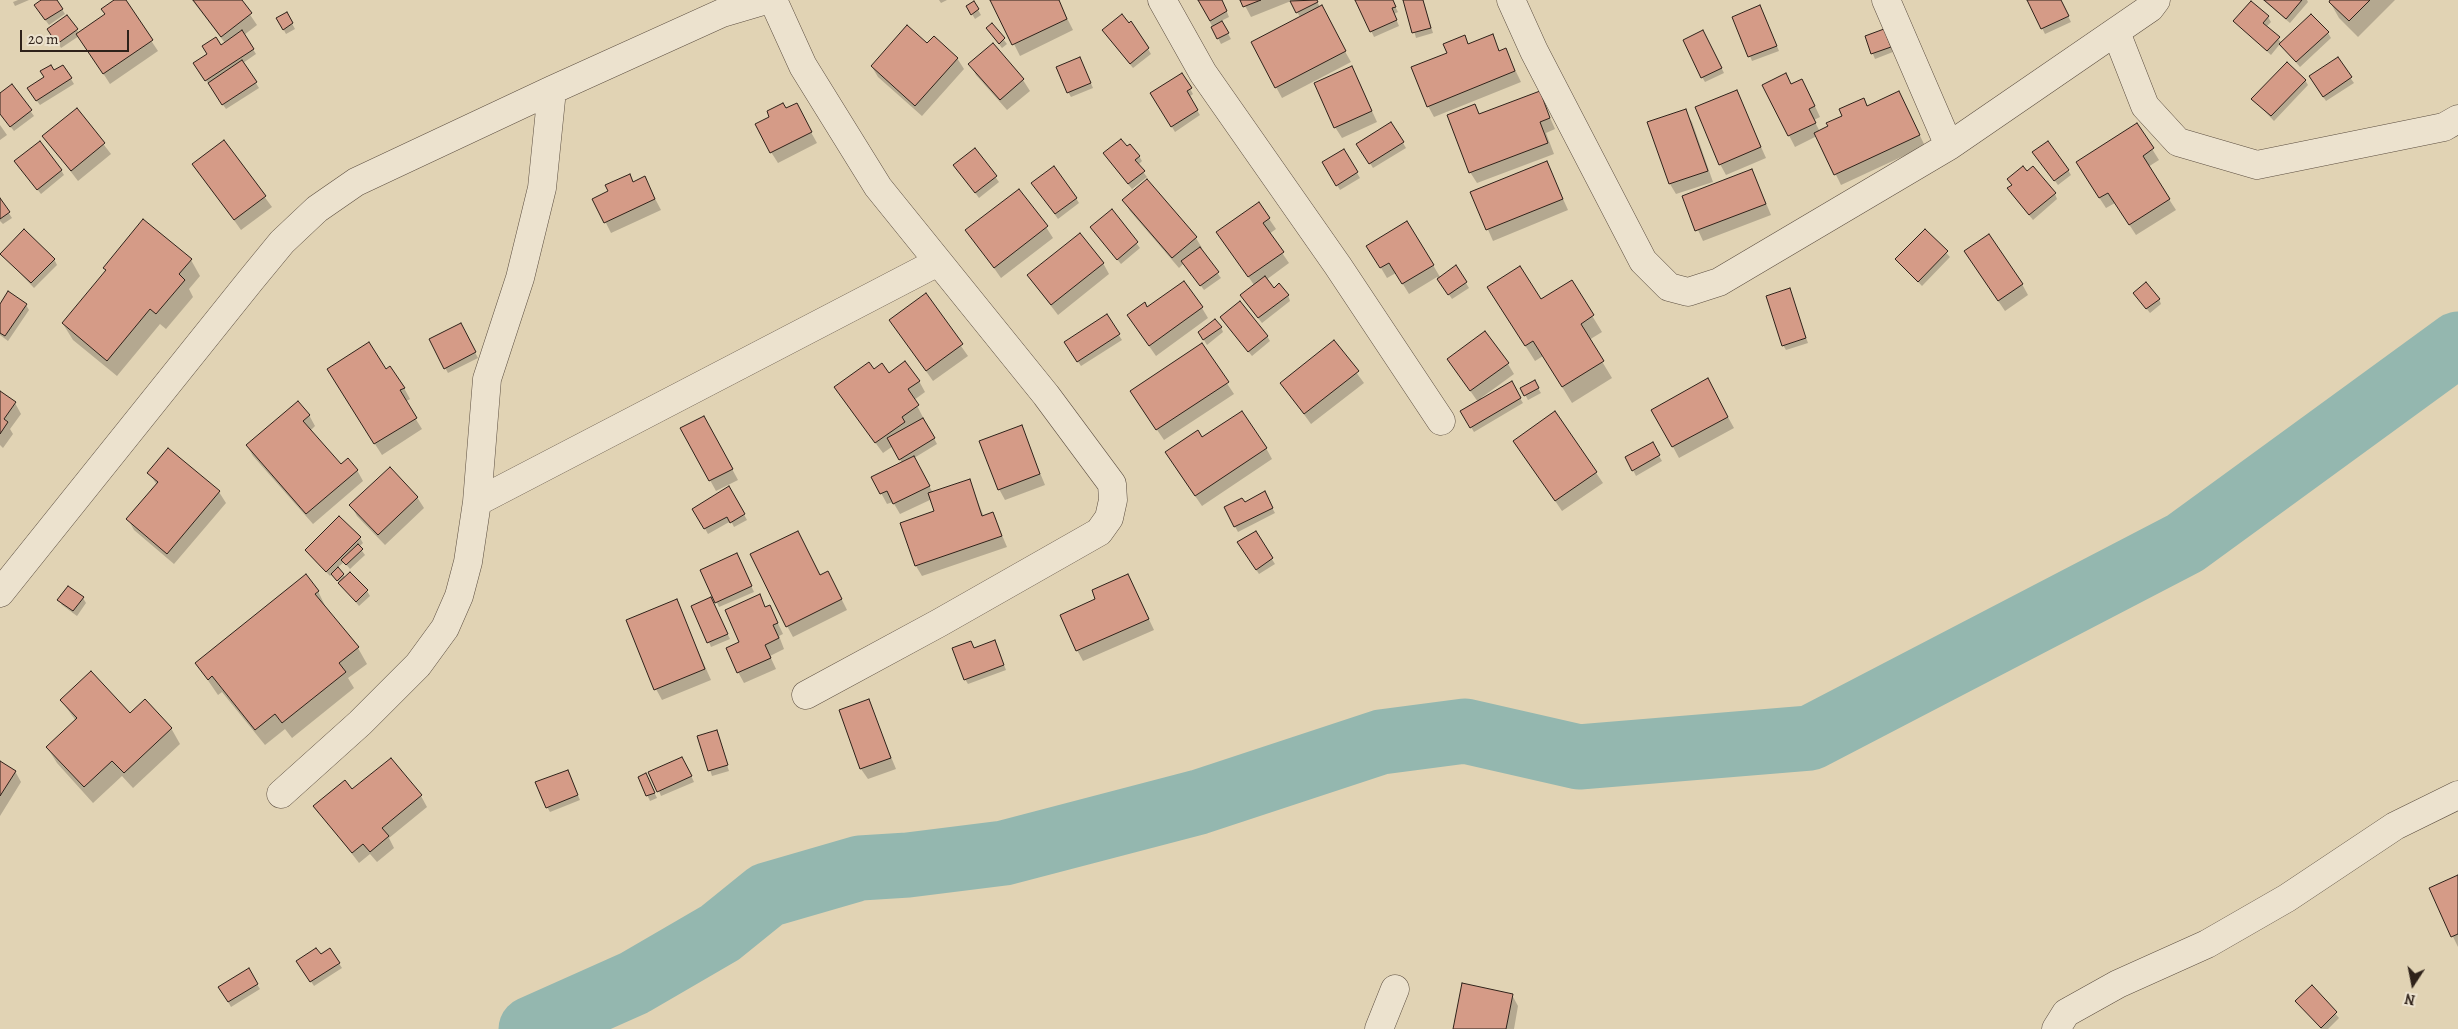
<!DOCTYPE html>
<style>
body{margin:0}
#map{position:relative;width:2458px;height:1029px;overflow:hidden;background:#e1d3b4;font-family:Alegreya,serif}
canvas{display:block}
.north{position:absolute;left:2388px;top:959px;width:50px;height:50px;-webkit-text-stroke:4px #ece2ce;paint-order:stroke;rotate:191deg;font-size:14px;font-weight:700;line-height:20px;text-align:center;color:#2f221a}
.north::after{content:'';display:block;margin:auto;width:18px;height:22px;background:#2f221a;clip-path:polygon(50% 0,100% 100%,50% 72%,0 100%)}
.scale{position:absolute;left:20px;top:30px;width:109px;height:22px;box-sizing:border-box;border:2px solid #2f221a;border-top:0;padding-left:6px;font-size:15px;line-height:18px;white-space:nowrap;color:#2f221a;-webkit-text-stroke:4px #ece2ce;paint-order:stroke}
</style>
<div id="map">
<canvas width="2458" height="1029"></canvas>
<div class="north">N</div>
<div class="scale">20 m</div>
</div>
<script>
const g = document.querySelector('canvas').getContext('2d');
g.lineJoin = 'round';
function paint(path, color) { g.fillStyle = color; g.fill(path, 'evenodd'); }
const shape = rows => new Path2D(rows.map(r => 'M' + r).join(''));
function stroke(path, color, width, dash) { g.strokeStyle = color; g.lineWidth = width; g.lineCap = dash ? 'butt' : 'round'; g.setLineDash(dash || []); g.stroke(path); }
const shadow = shape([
 [18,0,29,0,15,6,13,2],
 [43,0,56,0,65,14,49,25,38,10],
 [117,0,124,0,158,51,110,84,79,36,61,48,52,34,77,30,79,34,106,15],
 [192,0,240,0,257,25,244,35,256,54,243,63,259,88,226,109,198,69,225,43],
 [939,0,947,0,941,3],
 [992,0,1058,0,1073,30,1020,56],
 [1199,0,1222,0,1229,17,1221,21,1231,39,1221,44],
 [1242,0,1316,0,1351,62,1282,98,1276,87,1300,17,1291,1,1251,17],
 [1357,0,1392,0,1398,12,1394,14,1399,26,1374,37],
 [1406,0,1423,0,1433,33,1416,38],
 [2028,0,2060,0,2071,22,2045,34],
 [2263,0,2307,0,2308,2,2290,23],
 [2331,0,2395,0,2358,37,2339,18,2330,2],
 [2251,2,2268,17,2271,22,2266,27,2282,43,2328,33,2331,38,2300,67,2280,44,2271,55,2234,21],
 [974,3,981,15,975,19,968,7],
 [1763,12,1779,51,1752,61,1750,56],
 [287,14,295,29,286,34,278,19],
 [992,25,1007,44,1002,48,987,29],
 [1107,36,1148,49,1151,54,1133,68],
 [1464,36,1469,45,1492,36,1500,52,1505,49,1521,82,1434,117,1428,106,1448,54],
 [1887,36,1893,52,1875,59,1866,37],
 [1706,37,1724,73,1705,82,1702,77],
 [927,45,957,58,964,69,922,116,878,77,872,67],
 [993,45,1023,80,1030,91,1007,110,976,75,970,64],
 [1080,58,1093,88,1071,97,1068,92],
 [2337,59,2354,83,2326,101,2313,82],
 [63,66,74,84,40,105,31,93,45,77],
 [1182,75,1193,94,1189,97,1200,115,1175,132,1152,93],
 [1357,78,1377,122,1342,138,1335,127],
 [2305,80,2308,85,2274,121,2253,99],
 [1763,85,1791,85,1808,91,1820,117,1814,120,1820,132,1844,116,1863,99,1868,107,1899,93,1925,146,1841,185,1817,136,1795,147],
 [12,86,34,116,14,131,0,114,0,95],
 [1736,91,1766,158,1726,175,1720,164],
 [1539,93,1555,129,1546,133,1554,154,1477,183,1470,172,1475,106,1480,115],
 [77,110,111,154,78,181,44,137],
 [786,110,802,116,817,143,778,163,771,152],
 [1685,111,1692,122,1713,182,1676,194,1670,184],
 [1391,123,1406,148,1373,168,1358,144],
 [0,125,7,135,0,140],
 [2137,125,2159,160,2148,167,2176,210,2136,235,2115,203,2106,208,2083,173],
 [224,142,272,207,241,230,194,164],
 [975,149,999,182,979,198,958,170],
 [1344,151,1360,178,1340,190,1324,163],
 [1139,156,1142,161,1138,165,1147,177,1132,189,1107,158],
 [2037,157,2068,170,2071,175,2058,185],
 [1547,163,1568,210,1493,241,1472,193],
 [19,166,61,170,64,175,41,194],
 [1752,170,1771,215,1703,241,1683,197],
 [2008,179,2055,194,2057,199,2033,220,2012,194,2012,186],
 [1036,188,1076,198,1079,203,1058,219],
 [650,189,661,210,611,233,594,199],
 [0,200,12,218,3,224,0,221],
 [1124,201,1196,238,1202,248,1200,250,1221,278,1204,290,1184,263,1179,268,1130,211],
 [1259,204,1276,229,1269,234,1289,263,1266,280,1274,289,1288,295,1290,301,1262,323,1244,300,1254,285,1218,232],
 [1112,211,1140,248,1121,264,1095,232],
 [1046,227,1053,238,1001,278,967,230],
 [1925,231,1950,257,1922,286,1897,260],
 [1368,246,1433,265,1440,277,1456,267,1469,288,1452,299,1437,277,1409,294,1396,273,1387,278],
 [1965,252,2022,284,2028,295,2005,311],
 [2,254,54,259,57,265,34,288],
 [191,260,200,276,189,289,193,297,166,329,160,324,117,376,73,340,63,324,106,272,104,268],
 [1103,263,1109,274,1058,315,1028,276],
 [1571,281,1602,332,1589,340,1612,378,1572,403,1543,356,1535,361,1498,303,1540,301],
 [1789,290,1808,343,1786,350,1783,345],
 [925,295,968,356,933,381,890,320],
 [2138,298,2159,299,2161,304,2150,313],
 [26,305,29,310,8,341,0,335,0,306],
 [1147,308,1202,308,1208,318,1156,356,1135,326],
 [1106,316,1122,340,1081,366,1069,348],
 [1224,322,1267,336,1270,341,1252,356],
 [460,324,478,358,448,373,430,340],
 [1221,327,1223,332,1207,345,1199,332],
 [1334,342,1364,383,1311,424,1281,383],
 [1201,344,1234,394,1164,440,1138,402],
 [1448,359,1508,364,1514,374,1481,398,1482,400,1511,383,1523,403,1474,432,1462,412,1478,402],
 [385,370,404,388,410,399,405,402,422,429,382,455,334,380],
 [874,370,919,381,925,392,914,400,937,444,914,458,933,493,969,480,984,517,993,514,1007,547,922,576,916,566,936,512,932,499,900,514,893,502,887,504,873,478,902,463,893,446,883,453,842,398],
 [1534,382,1541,393,1528,400,1522,389],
 [1713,390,1734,428,1679,458,1653,410],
 [0,392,15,403,21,414,10,429,13,434,3,448,0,445],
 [1555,413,1603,483,1562,511,1514,441],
 [309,415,315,426,310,431,341,466,357,470,363,481,313,524,253,456,247,446],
 [1021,427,1045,485,1005,500,999,489],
 [710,428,738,480,716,491,682,429],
 [1202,439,1266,448,1272,459,1202,506,1173,464],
 [1652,444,1662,461,1636,476,1627,458],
 [168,450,219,492,226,503,174,564,134,530,128,519,157,485,149,473],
 [729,487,747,520,734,527,731,521,708,534,694,509],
 [1264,493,1275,513,1238,532,1225,508,1244,503],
 [417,497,424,508,385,545,357,516,351,505],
 [798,532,821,576,834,584,847,610,793,637,787,626],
 [1255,533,1275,564,1259,574,1242,548],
 [360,538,363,543,359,547,365,555,350,569,344,562,337,568,346,578,367,591,370,596,359,606,332,574,330,576,306,551],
 [739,560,754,592,719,607,702,571],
 [1128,575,1154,630,1083,661,1077,650,1097,599],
 [318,591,326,608,358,648,367,664,348,678,354,688,292,738,285,729,265,745,222,692,218,695,196,663],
 [759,596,766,608,775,617,783,634,779,636,784,649,770,656,776,669,744,683,738,672],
 [83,598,86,603,77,616,62,605,59,600],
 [676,601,711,680,662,700,656,689],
 [713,603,730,639,711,647,709,642],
 [997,647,1006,670,968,684,965,679,974,649],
 [61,700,130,715,171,728,180,744,133,788,122,776,93,803,57,763,47,747,76,721],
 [868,701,896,769,868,779,861,769,840,711],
 [716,732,729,771,712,776,699,736],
 [0,762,15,771,21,782,0,816],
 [685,763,694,782,661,796,659,791],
 [570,776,580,800,550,812,547,807],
 [639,778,648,780,657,798,650,801],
 [352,791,421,796,427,807,389,838,394,848,377,862,370,854,359,863,315,806],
 [2458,876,2458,947,2430,889],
 [330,950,342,968,314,986,301,966],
 [248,970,260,989,231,1007,220,987],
 [2312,987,2339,1018,2328,1029,2321,1029,2297,1001],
 [1512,995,1518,1006,1514,1029,1454,1029]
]);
const river = shape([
 [531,1029,634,983,720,933,767,895,860,868,908,865,1004,853,1199,802,1381,742,1465,731,1579,757,1810,738,2185,543,2458,344]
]);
const building = shape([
 [41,0,57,0,63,9,45,20,34,5,41,0],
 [114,0,126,0,153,40,103,74,76,34,105,14,101,9,114,0],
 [193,0,242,0,252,13,221,37,193,0],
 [990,0,1059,0,1067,19,1012,45,990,0],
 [1198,0,1222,0,1227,11,1210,21,1198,0],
 [1240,0,1261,0,1243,7,1240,0],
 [1317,0,1318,2,1296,13,1290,1,1317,0],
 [1355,0,1393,0,1396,7,1392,8,1397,20,1370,32,1355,0],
 [1403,0,1423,0,1431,28,1412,33,1403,0],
 [2027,0,2061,0,2069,16,2041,29,2027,0],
 [2264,0,2302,0,2286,19,2264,0],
 [2330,0,2370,0,2349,21,2329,2,2330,0],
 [974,1,979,9,971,15,966,6,974,1],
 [2251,1,2269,16,2263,23,2280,37,2267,51,2233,21,2251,1],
 [1322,5,1346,51,1275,88,1251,42,1322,5],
 [1760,5,1777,46,1748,57,1732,17,1760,5],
 [287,12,293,23,283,30,276,18,287,12],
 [1122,14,1129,23,1131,21,1149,48,1130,64,1102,30,1122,14],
 [2311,14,2329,32,2296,62,2279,44,2311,14],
 [67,15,78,29,57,44,47,29,67,15],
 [1222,21,1229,33,1217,39,1211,27,1222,21],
 [992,23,1005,38,999,44,986,28,992,23],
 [907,25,927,43,934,36,958,58,915,106,871,66,907,25],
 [1884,29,1891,47,1871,54,1865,36,1884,29],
 [242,30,254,49,205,81,193,63,207,54,202,46,216,37,221,45,242,30],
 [1703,30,1722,68,1701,78,1683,40,1703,30],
 [1493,34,1499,51,1506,48,1515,71,1427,107,1411,67,1447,53,1443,44,1465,35,1468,44,1493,34],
 [993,43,1024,79,1000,100,968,64,993,43],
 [1080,57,1091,83,1067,93,1056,67,1080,57],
 [2338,57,2352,77,2323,97,2309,76,2338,57],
 [242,60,257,82,222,105,208,83,242,60],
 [2287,62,2306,80,2271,116,2251,99,2287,62],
 [51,65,54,70,63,65,72,78,36,101,27,88,44,77,40,71,51,65],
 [1352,66,1372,111,1334,128,1314,83,1352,66],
 [1182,73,1192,88,1187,91,1198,110,1171,127,1150,93,1182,73],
 [1786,73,1791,84,1802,79,1815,106,1809,109,1816,123,1788,136,1762,85,1786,73],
 [12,84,32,110,10,127,0,114,0,93,12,84],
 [1737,90,1761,147,1719,165,1695,107,1737,90],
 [1540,91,1550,118,1540,122,1548,143,1469,173,1447,115,1475,104,1479,114,1540,91],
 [1899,91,1920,135,1834,175,1814,133,1828,126,1826,123,1842,116,1839,109,1864,98,1867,106,1899,91],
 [783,103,786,108,797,103,812,132,770,153,755,124,769,117,767,111,783,103],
 [77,108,105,143,71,171,42,136,77,108],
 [1686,109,1708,171,1669,184,1647,122,1686,109],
 [1391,122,1404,142,1369,164,1356,144,1391,122],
 [2137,123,2154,148,2143,156,2170,199,2129,225,2108,193,2099,198,2076,162,2137,123],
 [1121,139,1127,146,1130,144,1140,156,1135,160,1145,171,1128,184,1103,153,1121,139],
 [224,140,266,196,234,220,192,164,224,140],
 [40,141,62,170,37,190,14,161,40,141],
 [2048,141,2069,170,2054,181,2032,152,2048,141],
 [975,148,997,176,975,193,953,165,975,148],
 [1344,149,1358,172,1336,186,1322,162,1344,149],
 [1547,161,1563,199,1486,230,1470,192,1547,161],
 [1054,166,1077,198,1055,214,1031,183,1054,166],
 [2023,166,2027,171,2033,166,2056,193,2029,215,2007,188,2012,185,2007,179,2023,166],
 [1752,169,1766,204,1695,231,1682,196,1752,169],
 [630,174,633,182,645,176,655,199,604,223,592,199,608,191,605,185,630,174],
 [1147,179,1197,237,1172,258,1122,200,1147,179],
 [1019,189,1048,226,994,268,965,230,1019,189],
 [0,198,10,212,0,219,0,198],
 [1259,202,1270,218,1263,223,1284,252,1248,277,1216,232,1259,202],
 [1112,209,1138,242,1117,260,1090,227,1112,209],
 [143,219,192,259,179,274,185,280,156,314,150,309,107,361,62,323,106,270,103,268,143,219],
 [1407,221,1434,265,1402,284,1389,263,1380,268,1366,246,1407,221],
 [24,229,55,259,31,283,0,254,24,229],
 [1925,229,1948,251,1918,282,1895,259,1925,229],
 [1080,233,1104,263,1051,305,1027,275,1080,233],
 [1989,234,2023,284,1998,301,1964,251,1989,234],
 [1200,247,1219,272,1200,286,1181,261,1200,247],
 [1456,265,1467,282,1448,295,1437,279,1456,265],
 [1520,266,1541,299,1572,280,1594,315,1581,324,1604,361,1562,387,1533,341,1525,346,1487,287,1520,266],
 [1265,276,1274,288,1279,283,1289,295,1258,318,1240,295,1265,276],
 [1184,281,1203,307,1149,346,1127,315,1145,302,1147,307,1184,281],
 [2146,282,2160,299,2146,309,2133,293,2146,282],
 [1790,288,1806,338,1782,346,1766,296,1790,288],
 [8,291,27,304,5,336,0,333,0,304,8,291],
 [926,293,963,344,926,371,889,320,926,293],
 [1240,301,1268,336,1248,352,1220,317,1240,301],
 [1107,314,1120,334,1077,362,1064,342,1107,314],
 [1215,319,1222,327,1203,340,1198,332,1215,319],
 [461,323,476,352,444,369,429,339,461,323],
 [1485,331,1509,363,1470,391,1447,359,1485,331],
 [1334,340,1359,371,1304,414,1280,383,1334,340],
 [369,342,386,369,390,366,405,388,400,390,417,418,374,444,327,369,369,342],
 [1202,343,1229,382,1156,430,1130,391,1202,343],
 [905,361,920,381,908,389,919,405,902,417,905,422,875,443,834,387,869,362,874,369,882,363,889,373,905,361],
 [1708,378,1728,417,1672,447,1651,410,1708,378],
 [1535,380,1539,388,1524,396,1520,388,1535,380],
 [1512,381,1521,398,1470,428,1460,411,1512,381],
 [0,391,16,402,4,419,8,422,0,434,0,391],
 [298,401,310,415,303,421,341,464,348,458,358,470,306,514,246,445,298,401],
 [1242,411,1267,448,1195,496,1165,452,1198,430,1202,437,1242,411],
 [1555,411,1597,472,1555,501,1513,441,1555,411],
 [704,416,733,469,709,481,680,428,704,416],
 [923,418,935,438,899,460,887,438,923,418],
 [1022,425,1040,474,998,490,979,441,1022,425],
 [1653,442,1660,455,1632,471,1625,457,1653,442],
 [168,448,220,491,167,554,126,519,158,482,147,473,168,448],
 [914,456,930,486,893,504,887,491,880,494,871,477,914,456],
 [390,467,418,497,378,535,349,505,390,467],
 [970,479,982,516,993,512,1002,536,915,566,900,523,934,511,928,493,970,479],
 [729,486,745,514,730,523,727,517,704,529,692,509,729,486],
 [1265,491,1273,508,1234,527,1224,507,1242,498,1245,502,1265,491],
 [339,516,361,537,326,572,305,550,339,516],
 [798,531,820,575,828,571,842,599,786,627,750,554,798,531],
 [1256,531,1273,558,1256,570,1237,542,1256,531],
 [358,544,363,549,346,565,341,560,358,544],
 [737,553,752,586,715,603,700,570,737,553],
 [338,567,344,574,337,581,331,574,338,567],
 [350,572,368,590,356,602,338,583,350,572],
 [306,574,319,591,315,594,359,647,339,663,346,672,282,723,275,714,255,730,212,676,208,680,195,663,306,574],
 [1128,574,1149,619,1076,651,1060,615,1095,599,1092,590,1128,574],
 [68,586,84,597,73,611,57,600,68,586],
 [760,594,765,607,770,605,778,623,773,625,779,638,765,645,771,658,737,673,726,648,739,642,725,610,760,594],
 [711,597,728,634,707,643,691,606,711,597],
 [677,599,705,669,654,690,626,620,677,599],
 [995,640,1004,665,964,680,952,648,971,641,974,648,995,640],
 [91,671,130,713,145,699,172,728,124,773,112,761,84,787,46,747,77,718,60,700,91,671],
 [869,699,891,758,860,769,839,710,869,699],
 [717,730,728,765,708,771,697,736,717,730],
 [682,757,692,776,657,792,648,772,682,757],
 [391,758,422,795,382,828,389,836,370,852,363,844,352,853,313,806,345,780,352,789,391,758],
 [0,761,16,771,0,796,0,761],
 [568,770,578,795,546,808,535,782,568,770],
 [646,773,655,793,646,796,638,777,646,773],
 [2458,875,2458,934,2451,937,2429,888,2458,875],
 [316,948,321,954,330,948,340,963,310,982,296,961,316,948],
 [249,968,258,984,228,1002,218,987,249,968],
 [1462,983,1513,994,1506,1029,1453,1029,1462,983],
 [2312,985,2337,1012,2321,1028,2295,1001,2312,985]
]);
const minor = shape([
 [773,0,803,66,878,187,1046,395,1112,484,1113,500,1109,518,1099,532,939,623,806,695],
 [1162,0,1203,73,1338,266,1441,421],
 [1511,0,1534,51,1643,261,1669,287,1688,292,1719,282,1949,146,2150,8,2156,0],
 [1886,0,1949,146],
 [2116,32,2145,106,2178,142,2257,165,2444,127,2458,119],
 [477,502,938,262],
 [0,593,250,281,282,242,317,209,356,182,552,90,722,13,766,0],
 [281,794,360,723,418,665,445,628,459,596,468,562,477,502,487,379,520,278,542,188,552,90],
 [1379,1029,1395,989],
 [2056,1029,2066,1013,2118,984,2207,944,2287,898,2395,826,2458,795]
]);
paint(shadow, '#0003');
stroke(river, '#94b7af', 65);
paint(building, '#d59b87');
stroke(building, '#2f221a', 1);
stroke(minor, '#5c4e40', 29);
stroke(minor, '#ece2ce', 28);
</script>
